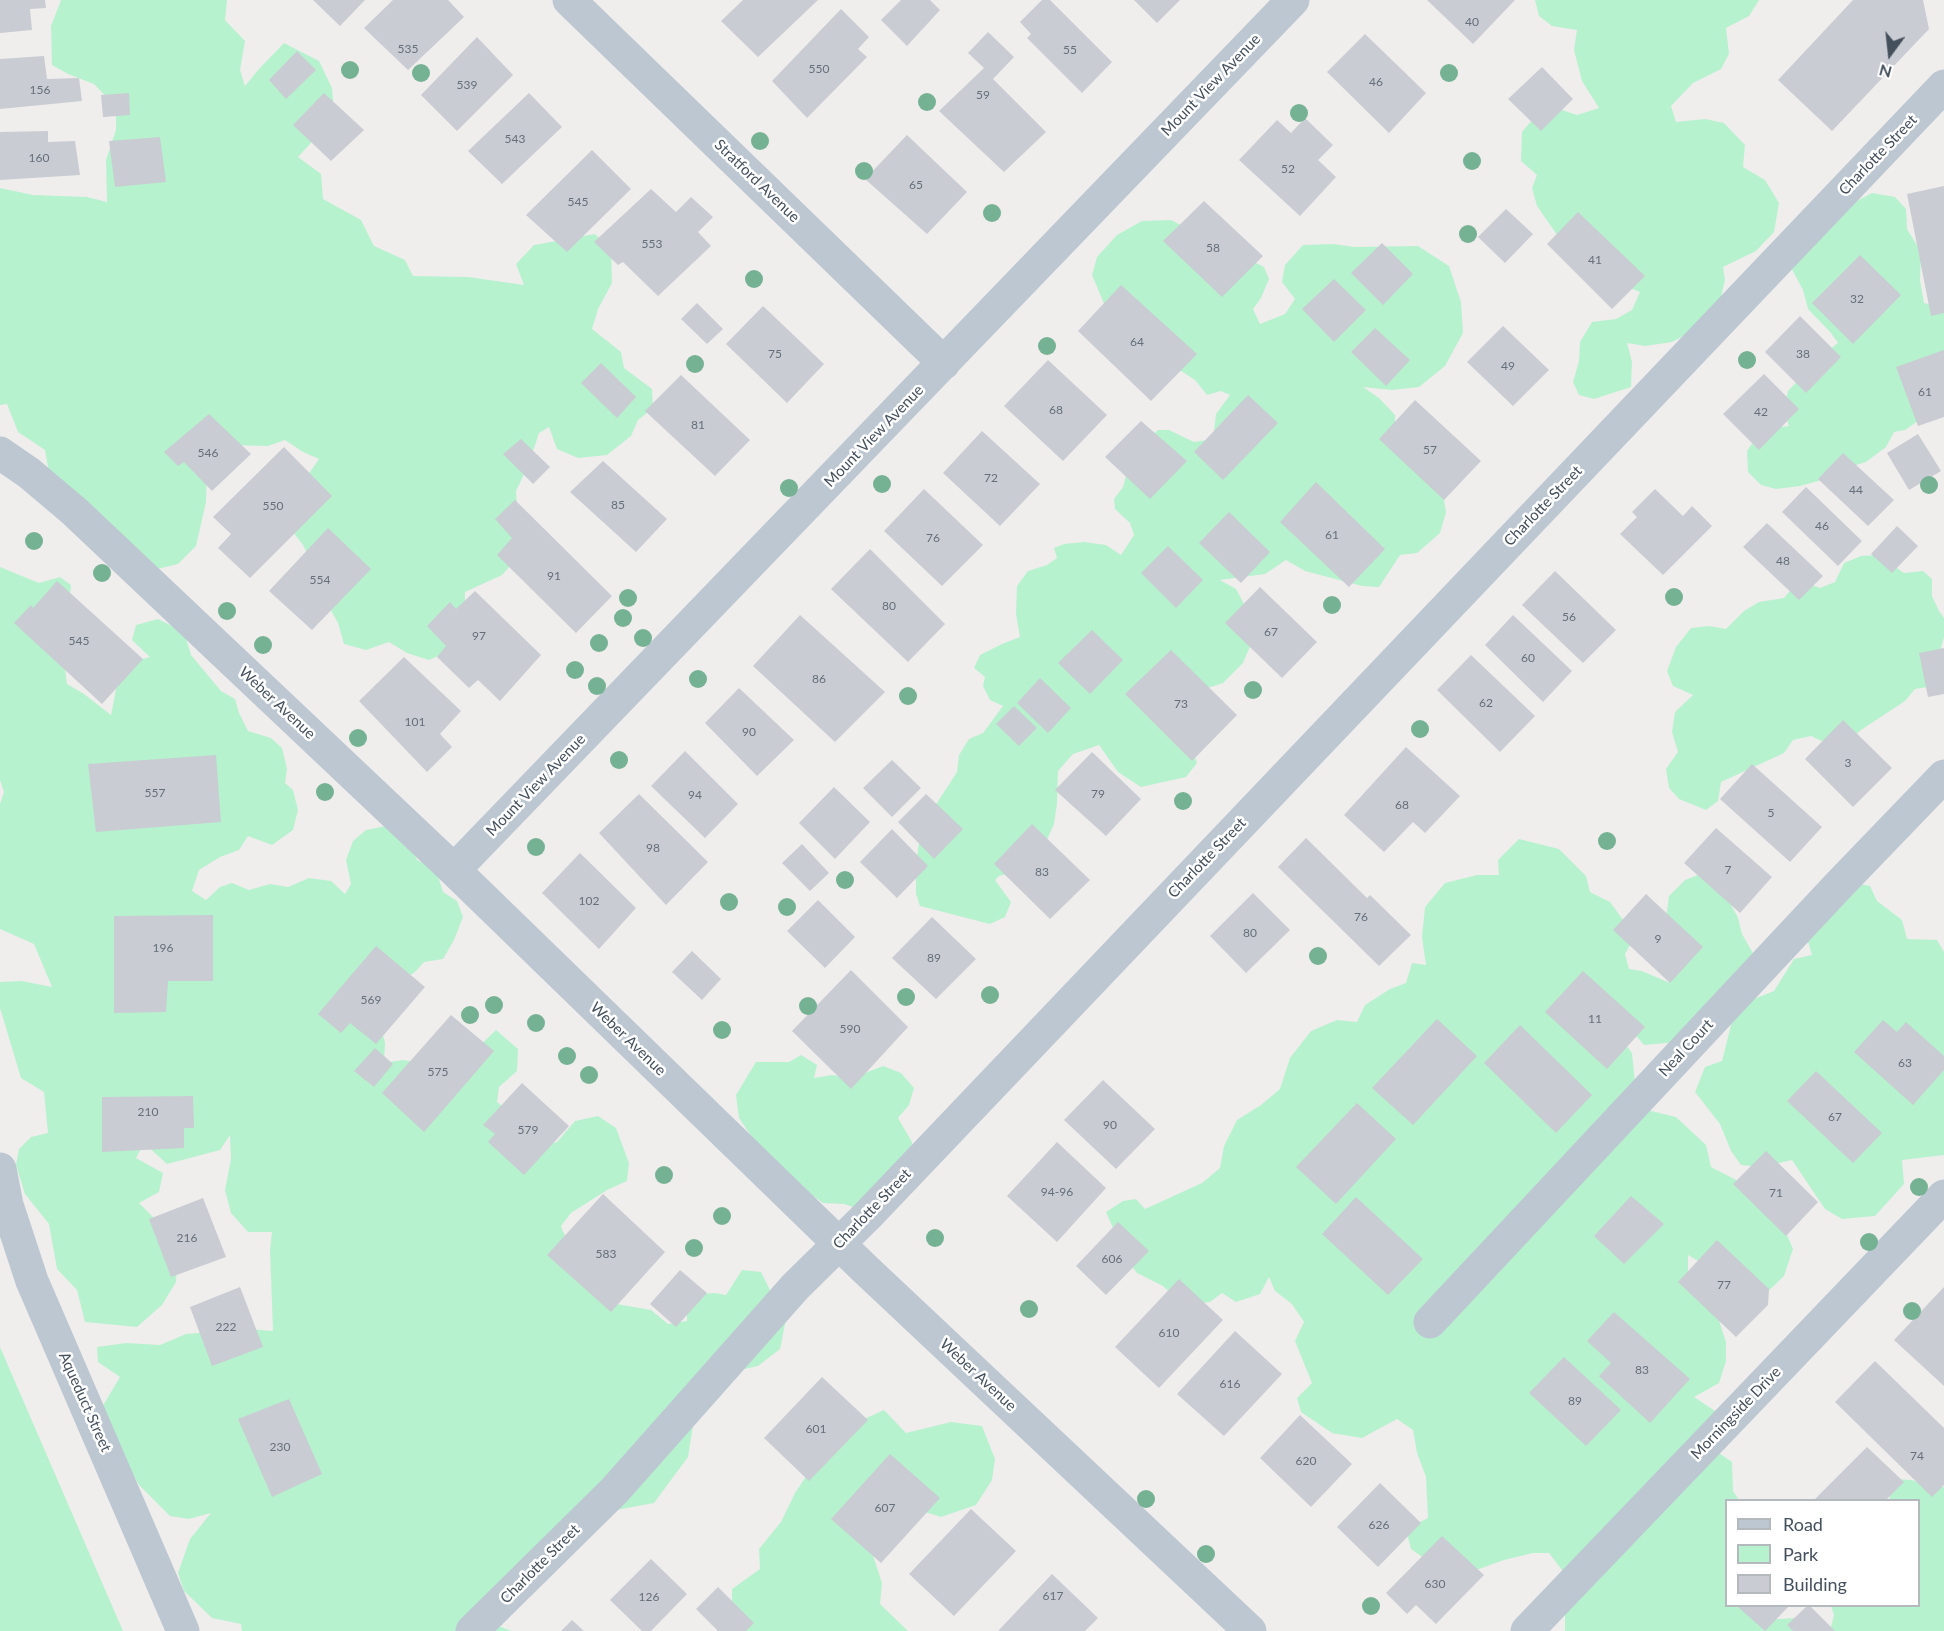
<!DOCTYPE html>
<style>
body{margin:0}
#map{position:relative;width:1944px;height:1631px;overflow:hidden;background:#f0eded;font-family:Lato,sans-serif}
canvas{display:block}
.legend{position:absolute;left:1725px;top:1499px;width:195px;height:108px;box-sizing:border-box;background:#fff;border:2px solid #b4b9be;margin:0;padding:8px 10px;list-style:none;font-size:18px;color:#44505c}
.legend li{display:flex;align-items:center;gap:12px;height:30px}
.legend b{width:30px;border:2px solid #b4b9be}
.north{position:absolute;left:1860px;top:24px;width:60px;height:60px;-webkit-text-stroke:4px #fff;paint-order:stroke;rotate:195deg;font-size:16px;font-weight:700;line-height:24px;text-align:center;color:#44505c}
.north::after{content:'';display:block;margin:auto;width:21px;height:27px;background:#44505c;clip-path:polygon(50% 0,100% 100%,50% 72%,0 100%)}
</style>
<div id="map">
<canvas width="1944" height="1631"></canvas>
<ul class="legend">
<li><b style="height:8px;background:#bcc7d1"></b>Road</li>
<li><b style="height:16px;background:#b7f2cf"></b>Park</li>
<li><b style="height:16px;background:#c9ccd2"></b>Building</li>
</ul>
<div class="north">N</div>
</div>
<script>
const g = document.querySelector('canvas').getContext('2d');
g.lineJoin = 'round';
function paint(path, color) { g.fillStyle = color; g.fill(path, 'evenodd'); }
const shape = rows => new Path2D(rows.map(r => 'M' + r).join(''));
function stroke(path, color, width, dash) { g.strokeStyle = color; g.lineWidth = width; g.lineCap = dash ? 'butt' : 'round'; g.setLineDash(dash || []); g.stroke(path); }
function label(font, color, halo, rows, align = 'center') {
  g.font = font + ' Lato,sans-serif'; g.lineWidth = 5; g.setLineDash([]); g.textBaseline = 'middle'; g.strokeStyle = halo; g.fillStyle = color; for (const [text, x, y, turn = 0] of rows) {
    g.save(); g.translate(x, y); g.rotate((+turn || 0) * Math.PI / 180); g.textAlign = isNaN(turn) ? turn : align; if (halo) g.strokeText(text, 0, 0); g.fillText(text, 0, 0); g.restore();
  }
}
const green = shape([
 [61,0,227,0,225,20,245,41,240,70,245,86,259,69,284,43,319,61,332,88,334,111,320,133,298,157,321,174,323,199,361,220,374,246,405,260,413,276,468,277,524,285,516,264,534,245,595,234,611,249,612,283,598,309,592,329,621,352,624,368,652,389,653,408,638,420,631,436,607,455,578,458,557,449,549,427,539,433,528,466,516,491,520,555,502,575,465,592,465,617,450,651,429,660,407,653,389,642,366,650,344,644,338,623,324,598,314,568,303,545,289,527,303,482,319,459,303,452,285,440,268,446,226,445,207,465,206,502,196,546,178,564,153,570,49,473,45,450,18,432,7,404,0,405,0,188,33,195,87,197,107,202,106,160,116,130,116,107,94,84,68,74,52,65,51,26],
 [1535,0,1759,0,1749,16,1726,28,1729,54,1721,69,1693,83,1671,106,1676,122,1705,119,1724,123,1745,145,1743,167,1765,180,1779,203,1774,232,1756,251,1723,267,1725,280,1719,306,1703,326,1672,342,1645,346,1627,343,1632,362,1631,387,1594,399,1579,395,1573,382,1579,361,1580,342,1592,322,1616,319,1632,310,1640,292,1618,283,1562,242,1537,206,1532,188,1537,175,1521,161,1522,132,1537,114,1556,108,1577,115,1599,108,1582,81,1574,50,1577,30,1552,26,1539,16],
 [1872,193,1895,197,1906,209,1907,229,1921,252,1920,280,1924,303,1944,308,1944,380,1924,417,1905,430,1894,432,1886,447,1866,462,1846,468,1829,478,1800,486,1776,489,1761,485,1748,472,1747,451,1756,438,1771,428,1789,426,1784,409,1788,391,1820,357,1838,343,1831,333,1808,309,1803,290,1787,260,1842,203,1859,200],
 [1171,220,1264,267,1269,279,1261,298,1253,309,1260,324,1285,314,1295,299,1282,282,1285,265,1303,245,1333,244,1354,247,1418,246,1449,266,1461,302,1463,333,1445,366,1419,387,1392,390,1363,387,1379,398,1395,415,1395,433,1440,477,1446,512,1440,533,1417,553,1400,555,1379,587,1362,586,1305,571,1286,560,1265,574,1220,580,1236,589,1250,615,1254,637,1243,663,1223,683,1192,693,1190,741,1197,763,1186,777,1141,787,1118,772,1099,745,1073,754,1058,771,1057,804,1054,824,1042,851,1025,869,999,876,995,880,1011,902,1005,917,990,924,920,906,916,894,916,865,920,835,933,809,957,772,959,755,969,739,983,733,1003,706,990,700,983,686,985,677,974,668,980,655,1002,644,1020,637,1016,614,1017,586,1028,571,1047,565,1057,558,1054,548,1064,544,1084,542,1106,545,1121,555,1134,535,1130,523,1115,509,1114,499,1123,487,1131,458,1140,446,1158,430,1169,430,1194,442,1213,439,1216,414,1230,395,1221,391,1207,395,1195,380,1169,363,1108,313,1092,275,1097,257,1117,235,1142,221],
 [1879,555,1904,573,1923,571,1932,579,1932,596,1939,611,1944,618,1944,637,1939,655,1934,686,1915,689,1905,701,1861,730,1846,743,1828,744,1811,736,1793,740,1784,753,1721,782,1718,801,1706,810,1679,799,1669,788,1666,769,1678,752,1672,732,1675,712,1693,695,1673,686,1667,671,1676,647,1691,628,1709,626,1726,629,1744,611,1759,602,1784,598,1794,586,1804,582,1820,588,1835,582,1844,563,1861,556],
 [0,567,39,583,60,577,71,585,64,661,67,684,84,694,111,715,118,679,135,661,150,657,132,640,136,625,158,619,184,632,191,655,221,691,235,699,239,713,248,731,271,738,282,748,287,769,285,783,293,790,298,810,293,830,272,845,248,836,239,850,220,857,199,870,192,891,206,900,220,887,232,883,249,890,270,884,288,887,309,878,331,881,345,894,351,884,346,860,353,841,366,830,386,826,410,837,417,860,436,870,443,892,457,901,463,917,454,940,443,959,424,962,416,971,404,980,379,1018,385,1043,384,1063,403,1060,415,1062,467,1058,496,1030,518,1049,517,1071,499,1087,497,1102,519,1120,539,1147,557,1142,575,1121,598,1116,616,1128,629,1163,627,1181,607,1190,571,1213,561,1226,569,1246,611,1303,651,1310,668,1324,687,1321,687,1310,698,1294,715,1293,726,1295,742,1270,761,1272,770,1290,773,1302,786,1319,780,1349,758,1366,740,1370,696,1407,688,1457,654,1503,616,1510,496,1625,512,1631,242,1631,241,1624,212,1618,184,1591,178,1573,190,1539,211,1513,189,1519,170,1516,140,1486,120,1457,101,1409,120,1377,98,1362,97,1347,126,1343,160,1345,186,1334,249,1329,273,1331,270,1250,272,1232,248,1232,231,1213,225,1190,231,1159,230,1135,220,1150,167,1164,144,1143,136,1158,163,1173,159,1192,139,1203,159,1223,178,1250,176,1282,162,1305,137,1327,85,1322,77,1290,57,1269,49,1224,25,1194,16,1165,19,1149,31,1137,48,1133,44,1092,21,1078,0,1008,0,982,22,981,52,987,34,944,0,929,0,804,4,792,0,780],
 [1519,839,1559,849,1586,876,1590,892,1610,902,1635,936,1625,954,1629,969,1642,971,1670,983,1666,919,1669,896,1685,880,1703,873,1725,893,1738,918,1742,934,1766,976,1677,1042,1644,1045,1628,1026,1614,1029,1632,1053,1635,1083,1643,1109,1676,1117,1706,1145,1711,1167,1744,1184,1779,1217,1793,1249,1784,1276,1761,1298,1688,1255,1688,1280,1712,1299,1726,1342,1726,1361,1719,1383,1694,1397,1718,1413,1716,1451,1732,1462,1733,1491,1739,1500,1726,1500,1726,1606,1752,1606,1763,1620,1795,1618,1804,1631,1565,1631,1565,1574,1549,1553,1533,1553,1504,1560,1465,1574,1439,1569,1411,1549,1406,1529,1428,1518,1426,1477,1417,1453,1413,1430,1397,1419,1362,1438,1332,1433,1301,1412,1297,1398,1312,1383,1295,1341,1304,1322,1292,1304,1275,1291,1269,1277,1260,1294,1236,1302,1222,1293,1210,1302,1183,1305,1163,1286,1137,1273,1127,1260,1106,1212,1123,1201,1136,1199,1145,1209,1202,1183,1220,1168,1224,1146,1237,1120,1261,1105,1280,1089,1290,1058,1311,1031,1337,1020,1357,1022,1365,1005,1390,989,1406,983,1412,963,1426,965,1422,937,1425,907,1445,883,1477,875,1499,875,1498,860],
 [1854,883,1870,886,1877,901,1902,920,1907,939,1937,940,1944,952,1944,1155,1902,1160,1904,1184,1875,1216,1842,1219,1825,1209,1792,1160,1762,1167,1741,1165,1731,1151,1720,1124,1695,1092,1705,1067,1722,1061,1733,1017,1754,999,1774,991,1794,959,1812,955,1805,931],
 [801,1055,817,1065,814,1078,832,1075,852,1078,883,1066,901,1073,914,1088,909,1105,898,1118,912,1142,915,1173,856,1208,844,1204,823,1203,772,1167,739,1118,736,1095,756,1062,789,1062],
 [0,1347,123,1631,0,1631],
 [884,1410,906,1433,951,1422,982,1426,995,1459,992,1480,976,1505,941,1517,900,1504,869,1543,882,1583,880,1604,908,1631,725,1631,732,1611,732,1589,760,1569,759,1549,781,1522,795,1493,809,1472,851,1425],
 [1895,1479,1912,1480,1929,1487,1944,1487,1944,1631,1830,1631,1834,1615,1831,1606,1918,1606,1918,1500,1890,1500,1889,1490]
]);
const building = shape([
 [0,0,45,0,46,8,30,9,32,30,0,33],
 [313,0,365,0,340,26],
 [393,0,448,0,464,17,408,70,364,28],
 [743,0,818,0,758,57,721,21],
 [901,0,930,0,940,10,907,46,881,20],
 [1042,0,1050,0,1112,62,1082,93,1027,38,1031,34,1020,22],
 [1134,0,1180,0,1157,23],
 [1427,0,1515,0,1473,44],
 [1853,0,1923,0,1929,29,1832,131,1778,80],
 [841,9,869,37,858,49,867,57,807,118,772,81],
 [988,32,1014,57,993,79,1046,132,1004,172,939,111,984,68,968,53],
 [1365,34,1426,93,1389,133,1327,72],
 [477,37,513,75,457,131,421,95],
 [297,51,316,70,286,99,269,80],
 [44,56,47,79,79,78,82,101,0,109,0,59],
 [1542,67,1573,99,1541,131,1508,99],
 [129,93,130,115,103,117,101,95],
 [324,93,364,130,331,161,293,125],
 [529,93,562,127,502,184,468,151],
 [1305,118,1333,145,1318,160,1336,177,1300,216,1239,160,1277,120,1291,133],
 [48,131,48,142,75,141,80,175,0,180,0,132],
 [907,135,967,192,927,234,865,179],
 [160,137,166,182,115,187,109,141],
 [592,150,631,189,567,252,526,215],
 [1944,186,1944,313,1931,316,1907,194],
 [651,189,676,212,691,197,713,217,698,232,711,246,658,296,623,262,618,265,594,242],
 [1204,201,1263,256,1222,297,1163,241],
 [1506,209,1533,234,1505,263,1478,237],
 [1578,212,1645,276,1612,309,1547,244],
 [1382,243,1413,274,1383,305,1351,273],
 [1860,255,1901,295,1853,344,1812,303],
 [1334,279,1366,310,1334,342,1302,309],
 [1121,285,1197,354,1151,401,1078,331],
 [697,303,723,329,707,344,681,319],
 [763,306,824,364,787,403,726,344],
 [1800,316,1841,357,1806,393,1765,352],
 [1503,326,1549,370,1513,406,1467,362],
 [1375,328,1410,360,1386,386,1351,352],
 [1944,350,1944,417,1918,426,1896,367],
 [1048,360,1107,415,1063,461,1004,406],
 [601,363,636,397,617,418,581,383],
 [1764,374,1799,409,1759,450,1723,414],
 [681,375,750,440,715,476,645,411],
 [1248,395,1278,423,1223,480,1194,452],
 [1415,400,1481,461,1444,500,1379,439],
 [209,414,251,454,212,491,184,462,178,466,164,452],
 [1141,421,1187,461,1150,499,1105,457],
 [982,431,1040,484,1000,526,943,473],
 [1918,434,1941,471,1909,490,1887,453],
 [521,439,550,467,533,484,503,454],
 [284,447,332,496,250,578,218,548,231,534,213,517],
 [1843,453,1894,500,1868,526,1818,479],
 [603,461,667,519,636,552,570,492],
 [1316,482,1385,549,1349,587,1280,522],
 [1806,487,1862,541,1838,566,1782,512],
 [924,489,983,545,942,586,884,531],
 [1655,489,1683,516,1692,506,1712,526,1663,575,1620,534,1637,517,1632,512],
 [515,500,612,596,576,633,497,555,512,538,495,519],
 [1229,512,1270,552,1241,583,1199,543],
 [1767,523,1823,576,1799,600,1743,547],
 [1897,526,1918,546,1892,573,1871,554],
 [328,528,371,569,312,630,269,591],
 [1168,546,1203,580,1176,608,1141,573],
 [870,549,945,624,908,662,831,589],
 [1555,571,1616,630,1583,663,1522,605],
 [57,581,143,659,102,704,14,623,31,605,33,608],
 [1260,587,1317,642,1282,678,1225,623],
 [475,591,541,655,500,701,478,680,469,688,437,657,446,646,427,626,450,602,456,609],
 [800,615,885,692,835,742,753,666],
 [1513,615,1572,671,1543,702,1485,645],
 [1092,630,1123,660,1090,694,1058,663],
 [1944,648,1944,694,1928,697,1919,653],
 [1171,650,1237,715,1192,761,1125,694],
 [1471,655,1535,716,1500,752,1437,690],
 [404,657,461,711,440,734,452,747,427,772,359,701],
 [1040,678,1071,708,1048,733,1017,703],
 [739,688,794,740,757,776,705,723],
 [1014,706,1037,728,1019,746,996,724],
 [1843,720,1892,768,1853,807,1805,759],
 [1406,747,1460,796,1425,833,1413,822,1384,852,1344,815],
 [685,751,738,804,705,838,651,786],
 [1092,752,1141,799,1106,836,1055,790],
 [216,755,221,822,96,832,88,764],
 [892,760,921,788,892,817,863,788],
 [1752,764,1822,827,1790,862,1720,799],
 [834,787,870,822,835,859,799,823],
 [639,794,708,862,666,905,599,833],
 [926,794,963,829,934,859,898,822],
 [1032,824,1090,880,1050,919,994,864],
 [1716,828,1772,877,1740,913,1684,863],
 [892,829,928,866,897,898,860,862],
 [1306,838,1367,898,1370,895,1411,935,1379,966,1278,867],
 [802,844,829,873,810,891,782,863],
 [580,853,636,908,599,949,542,893],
 [1253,893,1290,930,1246,973,1210,936],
 [1646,894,1703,947,1670,983,1613,930],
 [818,900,855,937,825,968,787,931],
 [213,915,213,981,168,981,166,1012,114,1013,114,916],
 [932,917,976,959,936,999,892,958],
 [376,946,425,987,376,1044,350,1023,341,1033,318,1014],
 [692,951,721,979,702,1000,672,972],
 [851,970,908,1027,851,1089,792,1031],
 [1583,971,1645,1027,1607,1069,1545,1012],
 [451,1015,494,1051,424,1132,382,1093],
 [1437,1019,1477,1056,1413,1125,1372,1088],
 [1883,1020,1897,1032,1906,1022,1944,1056,1944,1070,1913,1105,1854,1052],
 [1520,1025,1592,1095,1556,1133,1484,1063],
 [375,1048,393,1064,374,1087,354,1071],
 [1816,1071,1882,1133,1853,1163,1787,1101],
 [1103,1080,1155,1129,1116,1169,1064,1120],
 [522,1083,569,1126,524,1175,488,1142,495,1134,483,1125],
 [193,1096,194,1128,184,1128,184,1148,102,1152,102,1097],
 [1357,1103,1396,1139,1336,1204,1296,1167],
 [1057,1142,1106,1188,1057,1242,1007,1196],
 [1766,1151,1818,1202,1786,1236,1733,1184],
 [603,1194,665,1252,611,1312,547,1255],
 [1631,1196,1664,1224,1624,1264,1594,1236],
 [1356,1197,1423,1259,1388,1295,1322,1234],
 [203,1198,226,1257,171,1277,149,1219],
 [1118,1222,1149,1251,1106,1295,1076,1266],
 [1717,1240,1769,1289,1768,1305,1736,1337,1678,1282],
 [680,1270,707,1293,676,1327,650,1304],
 [1179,1279,1223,1320,1159,1388,1115,1347],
 [240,1287,263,1347,212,1366,190,1307],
 [1944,1287,1944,1386,1894,1340],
 [1614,1312,1690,1379,1650,1423,1599,1376,1611,1363,1587,1341],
 [1235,1331,1282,1374,1224,1436,1177,1394],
 [1564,1357,1621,1410,1586,1446,1529,1393],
 [1875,1361,1944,1428,1944,1485,1932,1497,1835,1402],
 [822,1377,868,1420,809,1481,764,1438],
 [289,1399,322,1474,272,1497,238,1419],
 [1300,1415,1352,1464,1311,1507,1260,1458],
 [1867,1447,1904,1482,1886,1500,1814,1500],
 [890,1454,940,1498,881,1563,831,1519],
 [1380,1483,1421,1523,1378,1567,1337,1527],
 [971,1509,1016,1551,954,1616,909,1574],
 [1442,1536,1484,1575,1436,1624,1416,1605,1407,1614,1386,1593],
 [651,1559,687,1594,651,1631,642,1631,610,1600],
 [1052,1574,1098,1618,1085,1631,998,1631],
 [718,1587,754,1623,746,1631,718,1631,696,1609],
 [1737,1606,1789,1606,1765,1631],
 [1807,1606,1810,1606,1835,1631,1793,1631,1787,1625],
 [572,1620,584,1631,561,1631]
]);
const minor = shape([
 [569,0,944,363],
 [0,453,29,473,74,511,454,870,864,1268,1250,1631],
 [454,870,1293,0],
 [0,1169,7,1205,32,1281,183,1631],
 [1430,1322,1838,886,1944,776],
 [472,1631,615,1490,795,1287,867,1216,1944,86],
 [1527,1631,1944,1196]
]);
const trees = [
 [350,70],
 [421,73],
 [1449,73],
 [927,102],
 [1299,113],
 [760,141],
 [1472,161],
 [864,171],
 [992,213],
 [1468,234],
 [754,279],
 [1047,346],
 [1747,360],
 [695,364],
 [882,484],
 [1929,485],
 [789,488],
 [34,541],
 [102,573],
 [1674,597],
 [628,598],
 [1332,605],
 [227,611],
 [623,618],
 [643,638],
 [599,643],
 [263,645],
 [575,670],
 [698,679],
 [597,686],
 [1253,690],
 [908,696],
 [1420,729],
 [358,738],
 [619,760],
 [325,792],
 [1183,801],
 [1607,841],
 [536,847],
 [845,880],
 [729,902],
 [787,907],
 [1318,956],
 [990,995],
 [906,997],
 [494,1005],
 [808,1006],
 [470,1015],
 [536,1023],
 [722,1030],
 [567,1056],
 [589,1075],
 [664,1175],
 [1919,1187],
 [722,1216],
 [935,1238],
 [1869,1242],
 [694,1248],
 [1029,1309],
 [1912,1311],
 [1146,1499],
 [1206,1554],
 [1371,1606]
];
const numberNames = [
 ["40",1472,22],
 ["535",408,49],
 ["55",1070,50],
 ["550",819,69],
 ["46",1376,82],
 ["539",467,85],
 ["156",40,90],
 ["59",983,95],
 ["543",515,139],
 ["160",39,158],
 ["52",1288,169],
 ["65",916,185],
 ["545",578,202],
 ["553",652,244],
 ["58",1213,248],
 ["41",1595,260],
 ["32",1857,299],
 ["64",1137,342],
 ["75",775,354],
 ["38",1803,354],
 ["49",1508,366],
 ["61",1925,392],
 ["68",1056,410],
 ["42",1761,412],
 ["81",698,425],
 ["57",1430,450],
 ["546",208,453],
 ["72",991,478],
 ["44",1856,490],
 ["85",618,505],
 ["550",273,506],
 ["46",1822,526],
 ["61",1332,535],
 ["76",933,538],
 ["48",1783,561],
 ["91",554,576],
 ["554",320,580],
 ["80",889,606],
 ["56",1569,617],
 ["67",1271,632],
 ["97",479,636],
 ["545",79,641],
 ["60",1528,658],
 ["86",819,679],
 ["62",1486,703],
 ["73",1181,704],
 ["101",415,722],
 ["90",749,732],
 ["3",1848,763],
 ["557",155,793],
 ["79",1098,794],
 ["94",695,795],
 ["68",1402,805],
 ["5",1771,813],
 ["98",653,848],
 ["7",1728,870],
 ["83",1042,872],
 ["102",589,901],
 ["76",1361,917],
 ["80",1250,933],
 ["9",1658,939],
 ["196",163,948],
 ["89",934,958],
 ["569",371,1000],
 ["11",1595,1019],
 ["590",850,1029],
 ["63",1905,1063],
 ["575",438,1072],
 ["210",148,1112],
 ["67",1835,1117],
 ["90",1110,1125],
 ["579",528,1130],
 ["94-96",1057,1192],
 ["71",1776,1193],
 ["216",187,1238],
 ["583",606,1254],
 ["606",1112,1259],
 ["77",1724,1285],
 ["222",226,1327],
 ["610",1169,1333],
 ["83",1642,1370],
 ["616",1230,1384],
 ["89",1575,1401],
 ["601",816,1429],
 ["230",280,1447],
 ["74",1917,1456],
 ["620",1306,1461],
 ["607",885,1508],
 ["626",1379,1525],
 ["630",1435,1584],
 ["617",1053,1596],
 ["126",649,1597]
];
const streetNames = [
 ["Mount View Avenue",1211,85,-46],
 ["Charlotte Street",1878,155,-46],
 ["Stratford Avenue",757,181,44],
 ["Mount View Avenue",874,436,-46],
 ["Charlotte Street",1543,506,-46],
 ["Weber Avenue",277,703,43],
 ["Mount View Avenue",536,785,-46],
 ["Charlotte Street",1207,858,-46],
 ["Weber Avenue",628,1039,44],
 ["Neal Court",1686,1048,-47],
 ["Charlotte Street",872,1209,-46],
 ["Weber Avenue",978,1375,43],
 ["Aqueduct Street",85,1402,66],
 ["Morningside Drive",1736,1413,-46],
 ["Charlotte Street",540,1564,-45]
];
paint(green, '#b7f2cf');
paint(building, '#c9ccd2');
stroke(minor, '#bcc7d1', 33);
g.fillStyle = '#75b293';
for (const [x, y] of trees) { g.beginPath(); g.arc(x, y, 9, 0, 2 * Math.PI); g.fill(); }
label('12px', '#656f7a', null, numberNames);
label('15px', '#44505c', '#fff', streetNames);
</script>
